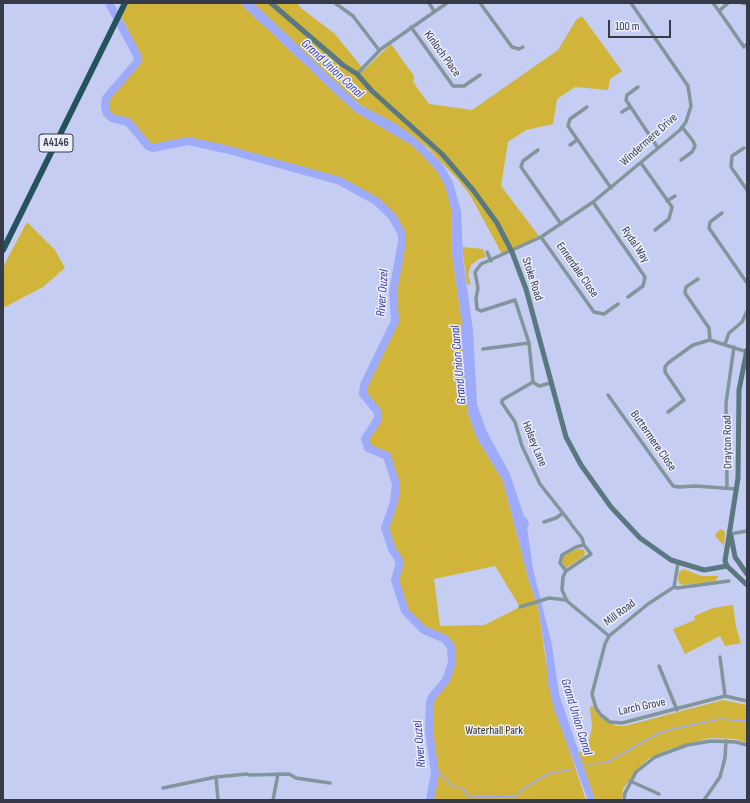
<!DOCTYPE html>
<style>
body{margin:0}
#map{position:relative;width:750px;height:803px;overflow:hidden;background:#c5cdf3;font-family:"Sofia Sans Condensed",sans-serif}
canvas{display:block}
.frame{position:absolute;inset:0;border:4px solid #373a49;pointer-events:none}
.scale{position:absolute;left:608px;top:20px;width:63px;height:18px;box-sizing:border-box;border:2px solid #373a49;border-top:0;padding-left:5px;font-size:12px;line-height:14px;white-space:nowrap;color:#373a49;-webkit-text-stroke:3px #ecefff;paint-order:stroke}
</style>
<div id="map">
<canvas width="750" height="803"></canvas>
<div class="frame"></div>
<div class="scale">100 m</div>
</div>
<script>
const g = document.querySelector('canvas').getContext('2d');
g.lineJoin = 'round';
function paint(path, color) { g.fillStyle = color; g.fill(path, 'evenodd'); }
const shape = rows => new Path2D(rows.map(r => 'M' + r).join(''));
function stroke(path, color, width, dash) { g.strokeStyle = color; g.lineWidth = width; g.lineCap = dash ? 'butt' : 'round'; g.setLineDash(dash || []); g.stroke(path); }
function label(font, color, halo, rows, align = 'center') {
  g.font = font + ' "Sofia Sans Condensed",sans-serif'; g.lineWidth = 3; g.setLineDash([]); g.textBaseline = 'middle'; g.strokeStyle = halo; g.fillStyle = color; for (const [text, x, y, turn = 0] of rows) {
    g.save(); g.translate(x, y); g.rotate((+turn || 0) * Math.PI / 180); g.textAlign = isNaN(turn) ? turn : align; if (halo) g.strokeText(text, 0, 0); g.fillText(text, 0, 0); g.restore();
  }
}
const green = shape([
 [125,3,240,3,354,111,409,142,429,161,441,177,449,195,451,209,452,254,461,316,464,388,469,417,477,438,503,481,529,581,538,607,551,696,586,800,430,800,435,773,429,731,430,702,432,697,446,680,452,663,451,647,445,639,424,630,405,611,395,580,400,562,392,549,385,528,394,502,396,484,387,456,375,452,368,448,365,444,368,433,378,418,377,412,363,394,364,385,395,321,393,292,402,242,402,234,392,216,376,201,340,181,225,149,188,141,153,148,148,146,128,122,112,118,107,114,105,107,106,98,138,61,135,47,127,27,119,15],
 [495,566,520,607,484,625,440,626,434,579],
 [254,3,297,3,301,8,335,34,364,70,391,44,414,76,413,82,429,104,472,110,558,50,576,20,582,16,622,71,610,79,608,90,575,87,557,99,553,124,526,130,508,142,501,186,539,236,502,254,470,195,460,182,429,149,406,131,369,111,350,97],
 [27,222,55,250,65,268,43,287,3,308,3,267],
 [462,247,483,249,486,257,479,259,471,265,468,275,471,284,467,285],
 [721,529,725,532,724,546,715,536,717,532],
 [577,549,583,549,585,552,584,556,566,568,564,566,562,562,563,556],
 [684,569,701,576,718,576,718,577,715,581,684,585,679,583,678,578,679,572],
 [733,605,736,627,741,643,725,646,720,636,685,654,673,629,695,620,694,616,713,608],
 [723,700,747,705,747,743,736,739,710,738,669,749,648,759,635,772,623,789,622,800,595,800,578,753,587,749,590,736,592,727,590,707,593,706,600,717,616,726,625,726]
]);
const water = shape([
 [240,3,254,3,360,105,395,123,418,140,442,163,453,182,461,211,463,260,473,330,477,404,487,432,510,474,524,516,528,520,529,525,527,527,533,569,552,645,559,694,595,800,588,800,554,709,548,684,546,656,538,607,529,581,503,481,477,438,469,417,464,388,461,316,452,254,451,209,445,185,436,170,413,146,354,111]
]);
const stream = shape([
 [588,764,606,763,659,733,673,729,720,719,747,721],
 [433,775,439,773,453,787,463,788,468,796,502,797,516,796,522,790,547,774,572,769]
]);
const river = shape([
 [109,3,137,55,138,61,106,98,105,107,107,114,112,118,128,122,148,146,153,148,188,141,225,149,340,181,376,201,392,216,402,234,402,242,393,292,395,321,364,385,363,394,378,412,378,419,365,439,368,448,387,456,396,484,394,502,385,528,392,549,400,562,395,580,405,611,424,630,445,639,451,647,452,663,446,680,432,697,430,702,429,731,435,773,430,800]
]);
const street = shape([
 [335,3,353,16,379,50],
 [429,3,434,11],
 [480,3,512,47,519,49,523,47],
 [713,3,719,11],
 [728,3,719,11,744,47,747,44],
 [742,3,747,4],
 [411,27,453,86,464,86,480,75],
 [357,74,381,49,447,3],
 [638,87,627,95,626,100,658,148],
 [587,107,570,119,568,126,611,188],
 [622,112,630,107],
 [570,145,577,140],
 [744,148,732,156,731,167,747,190],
 [538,150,523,161,521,167,561,224],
 [681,160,692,152,695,146,693,141,682,127],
 [641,163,672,207,669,219,655,230],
 [667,201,675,196],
 [593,202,645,277,643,286,628,297],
 [722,213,710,222,709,228,747,283],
 [541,237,594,312,604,314,618,304],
 [487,252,491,261],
 [698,279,686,287,685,293,709,328,710,340],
 [725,344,729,333,742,322,747,311],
 [483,349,529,343],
 [533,382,502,400,502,403,515,422,522,446,540,484,570,522],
 [551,383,539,386,533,382,529,343,515,300,481,311,477,309,476,298,478,288,475,272,481,264,541,237,593,202,680,130,686,122,691,106,688,86,631,3],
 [608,395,673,486,679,487,695,486,737,489],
 [668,412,684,400,665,372,665,367,668,363,693,345,710,340,747,352],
 [727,488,726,403,734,347],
 [544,522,556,518,563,513],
 [571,524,582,538,584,545],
 [730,534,747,531],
 [678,563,674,587,648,604,609,636,605,644,592,694,596,708,601,715,610,722,622,723,725,696,747,701],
 [566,571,560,563,562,555,576,547,584,545,591,554,566,571,563,577,562,590,567,601,609,636],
 [674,587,677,588,729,581],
 [520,607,549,598,567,600],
 [720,657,725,696],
 [659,666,677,710],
 [249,775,289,774,296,778,330,783],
 [216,777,247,774],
 [630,781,659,794],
 [163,788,216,777,218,800],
 [273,800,278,774],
 [624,800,625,793,636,772,655,757,687,745,711,741,736,742,747,745],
 [704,800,720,777,725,758,726,741]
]);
const secondary = shape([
 [271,3,343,65,357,74,372,91,442,154,473,190,497,223,512,252,526,289,566,437,581,465,611,507,640,538,671,560,704,570,727,566],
 [731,536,735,557,747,574],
 [727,566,725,561,738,478,739,390,747,350],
 [727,566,747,585]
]);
const highway = shape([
 [3,250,125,3]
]);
const shields = [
 [56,143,34]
];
const shieldNames = [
 ["A4146",56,143]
];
const streetNames = [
 ["Kinloch Place",442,54,54],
 ["Windermere Drive",649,140,-42],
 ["Rydal Way",635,245,56],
 ["Ennerdale Close",577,270,55],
 ["Stoke Road",532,279,72],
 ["Buttermere Close",653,441,55],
 ["Drayton Road",728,442,-91],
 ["Holsey Lane",534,444,68],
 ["Mill Road",620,613,-37],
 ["Larch Grove",642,707,-12]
];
const parkNames = [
 ["Waterhall Park",494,731]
];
const waterNames = [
 ["Grand Union Canal",332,69,43],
 ["River Ouzel",383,293,-86],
 ["Grand Union Canal",459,365,-95],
 ["Grand Union Canal",576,717,73],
 ["River Ouzel",420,744,-95]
];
paint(green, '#d1b53a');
paint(water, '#9eabfb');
stroke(stream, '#9eabfb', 1.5);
stroke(river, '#9eabfb', 8);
stroke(street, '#81959a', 3.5);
stroke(secondary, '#5a7880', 5);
stroke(highway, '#24525e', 6);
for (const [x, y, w] of shields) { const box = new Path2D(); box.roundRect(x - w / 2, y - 9, w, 18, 3); g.fillStyle = '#ecefff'; g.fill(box); stroke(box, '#373a49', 1); }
label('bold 11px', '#373a49', null, shieldNames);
label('12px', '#373a49', '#ecefff', streetNames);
label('12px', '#37321d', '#ecefff', parkNames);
label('italic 13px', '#3b3aab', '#ecefff', waterNames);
</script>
